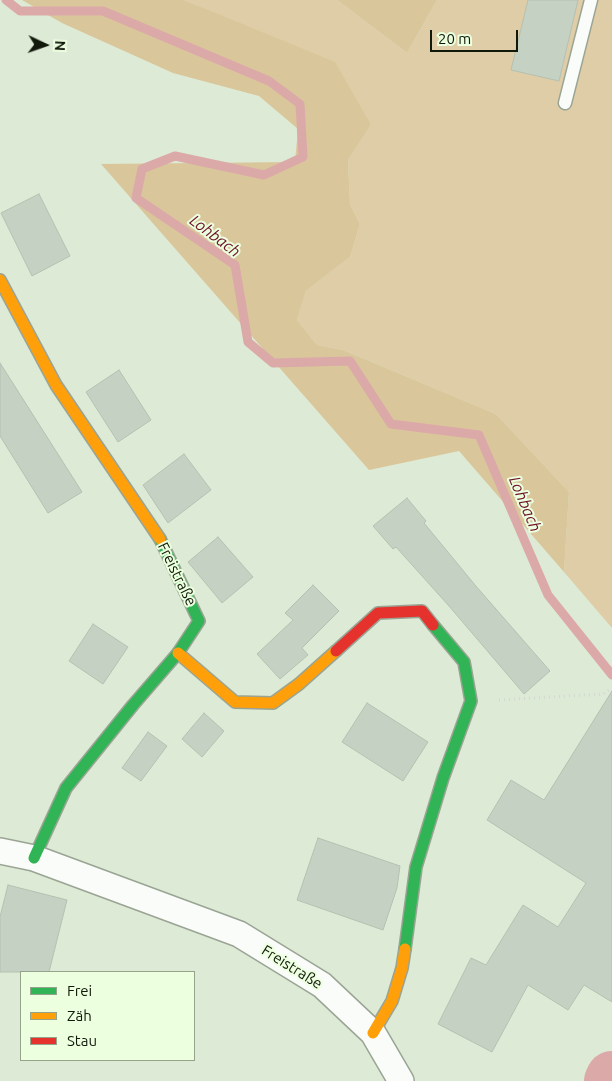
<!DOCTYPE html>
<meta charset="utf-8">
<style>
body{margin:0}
#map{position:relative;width:612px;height:1081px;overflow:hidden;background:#ddead5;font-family:Ubuntu,sans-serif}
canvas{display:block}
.legend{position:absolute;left:20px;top:971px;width:175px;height:90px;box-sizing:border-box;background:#ecffdf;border:1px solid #94a38a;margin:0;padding:6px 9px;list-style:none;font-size:15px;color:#11190b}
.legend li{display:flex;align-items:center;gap:10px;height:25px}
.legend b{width:25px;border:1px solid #94a38a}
.north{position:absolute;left:20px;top:20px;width:50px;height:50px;-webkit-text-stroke:4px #ecffdf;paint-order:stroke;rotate:93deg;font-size:14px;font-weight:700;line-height:20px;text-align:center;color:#11190b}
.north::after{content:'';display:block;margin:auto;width:18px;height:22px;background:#11190b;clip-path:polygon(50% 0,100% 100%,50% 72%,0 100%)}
.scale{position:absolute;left:430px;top:30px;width:88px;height:22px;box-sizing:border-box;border:2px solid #11190b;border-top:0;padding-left:6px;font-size:15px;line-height:18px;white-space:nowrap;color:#11190b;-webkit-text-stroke:4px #ecffdf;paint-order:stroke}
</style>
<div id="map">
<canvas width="612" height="1081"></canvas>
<ul class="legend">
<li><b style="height:6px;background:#30b455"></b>Frei</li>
<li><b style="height:6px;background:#ff9f0a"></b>Zäh</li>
<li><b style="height:6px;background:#e5322d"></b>Stau</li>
</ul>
<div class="north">N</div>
<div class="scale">20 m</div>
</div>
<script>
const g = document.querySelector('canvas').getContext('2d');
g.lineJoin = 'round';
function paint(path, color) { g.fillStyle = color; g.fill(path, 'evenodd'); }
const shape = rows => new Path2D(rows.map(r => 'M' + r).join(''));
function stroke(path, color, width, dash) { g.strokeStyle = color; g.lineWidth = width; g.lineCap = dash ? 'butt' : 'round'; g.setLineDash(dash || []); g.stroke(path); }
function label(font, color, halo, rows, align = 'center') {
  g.font = font + ' Ubuntu,sans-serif'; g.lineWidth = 4; g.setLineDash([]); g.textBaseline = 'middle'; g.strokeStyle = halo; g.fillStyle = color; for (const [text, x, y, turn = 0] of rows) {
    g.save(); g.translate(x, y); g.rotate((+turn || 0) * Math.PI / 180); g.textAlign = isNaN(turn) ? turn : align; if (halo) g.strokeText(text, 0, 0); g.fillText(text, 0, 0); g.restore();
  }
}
const green = shape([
 [184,0,337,0,407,53,437,0,612,0,612,628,564,572,569,492,496,414,343,350,317,345,297,320,306,291,350,257,360,224,350,204,348,160,371,125,224,17]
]);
const forest = shape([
 [22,0,184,0,335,62,371,125,348,160,350,204,360,224,350,257,306,291,297,320,317,345,343,350,496,414,569,492,564,572,459,451,369,470,101,164,295,162,298,129,259,96,173,73,62,23],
 [337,0,437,0,407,53]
]);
const stream = shape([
 [6,0,20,11,103,11,269,81,300,104,303,157,264,175,175,156,142,169,136,198,235,265,248,342,273,363,350,361,391,424,479,435,548,595,612,675]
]);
const river = shape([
 [610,1081,612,1077]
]);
const building = shape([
 [528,0,578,0,559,81,511,70,528,0],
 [39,194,70,256,32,276,1,213,39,194],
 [0,363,82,492,48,513,0,436,0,363],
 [119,370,151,420,118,442,86,392,119,370],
 [184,454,211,490,168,523,143,485,184,454],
 [407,498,426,521,424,523,475,585,550,671,524,694,449,606,396,547,393,549,373,526,407,498],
 [218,537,253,577,222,603,188,562,218,537],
 [313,585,339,611,302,648,308,655,280,679,257,654,293,620,285,613,313,585],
 [93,624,128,647,103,684,69,661,93,624],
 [612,691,612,1002,584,985,568,1010,528,985,492,1052,438,1024,471,958,486,965,523,905,558,927,586,883,487,820,511,780,544,800,612,691],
 [367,703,428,742,403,781,342,742,367,703],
 [204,713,224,731,202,757,182,739,204,713],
 [148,732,167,746,141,781,122,768,148,732],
 [318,838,400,866,397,888,383,930,297,900,318,838],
 [8,885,67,900,49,972,0,972,0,917,8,885]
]);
const path = shape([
 [499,700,603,694,612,688]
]);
const lane = shape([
 [565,103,591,0]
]);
const street = shape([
 [0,851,34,858,239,934,322,985,373,1033,401,1081]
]);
const fast = shape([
 [34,858,66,788,133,705,178,653,199,621,160,539],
 [405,949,416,867,443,778,471,701,464,662,433,625]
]);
const slow = shape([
 [0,280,56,385,160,539],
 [178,653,235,702,273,703,299,684,336,651],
 [373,1033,392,1001,402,968,405,949]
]);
const jam = shape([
 [336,651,378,613,422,611,433,625]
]);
const streetNames = [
 ["Freistraße",177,574,64],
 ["Freistraße",292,967,32]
];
const waterNames = [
 ["Lohbach",215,236,37],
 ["Lohbach",525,504,67]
];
paint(green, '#decda6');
paint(forest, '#dac69b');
stroke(stream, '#dca9a9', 9);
stroke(river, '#dca9a9', 52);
paint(building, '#c5d1c2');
stroke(building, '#b4c1b2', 1);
stroke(lane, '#9aa494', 15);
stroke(street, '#9aa494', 28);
stroke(fast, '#9aa494', 14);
stroke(slow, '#9aa494', 14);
stroke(jam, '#9aa494', 14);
stroke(path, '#d4d7d2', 3, [1, 4]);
stroke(lane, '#fafcf9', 12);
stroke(street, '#fafcf9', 25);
stroke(fast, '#30b455', 11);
stroke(slow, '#ff9f0a', 11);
stroke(jam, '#e5322d', 11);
label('15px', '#11190b', '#ecffdf', streetNames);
label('italic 16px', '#6e1129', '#ecffdf', waterNames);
</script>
